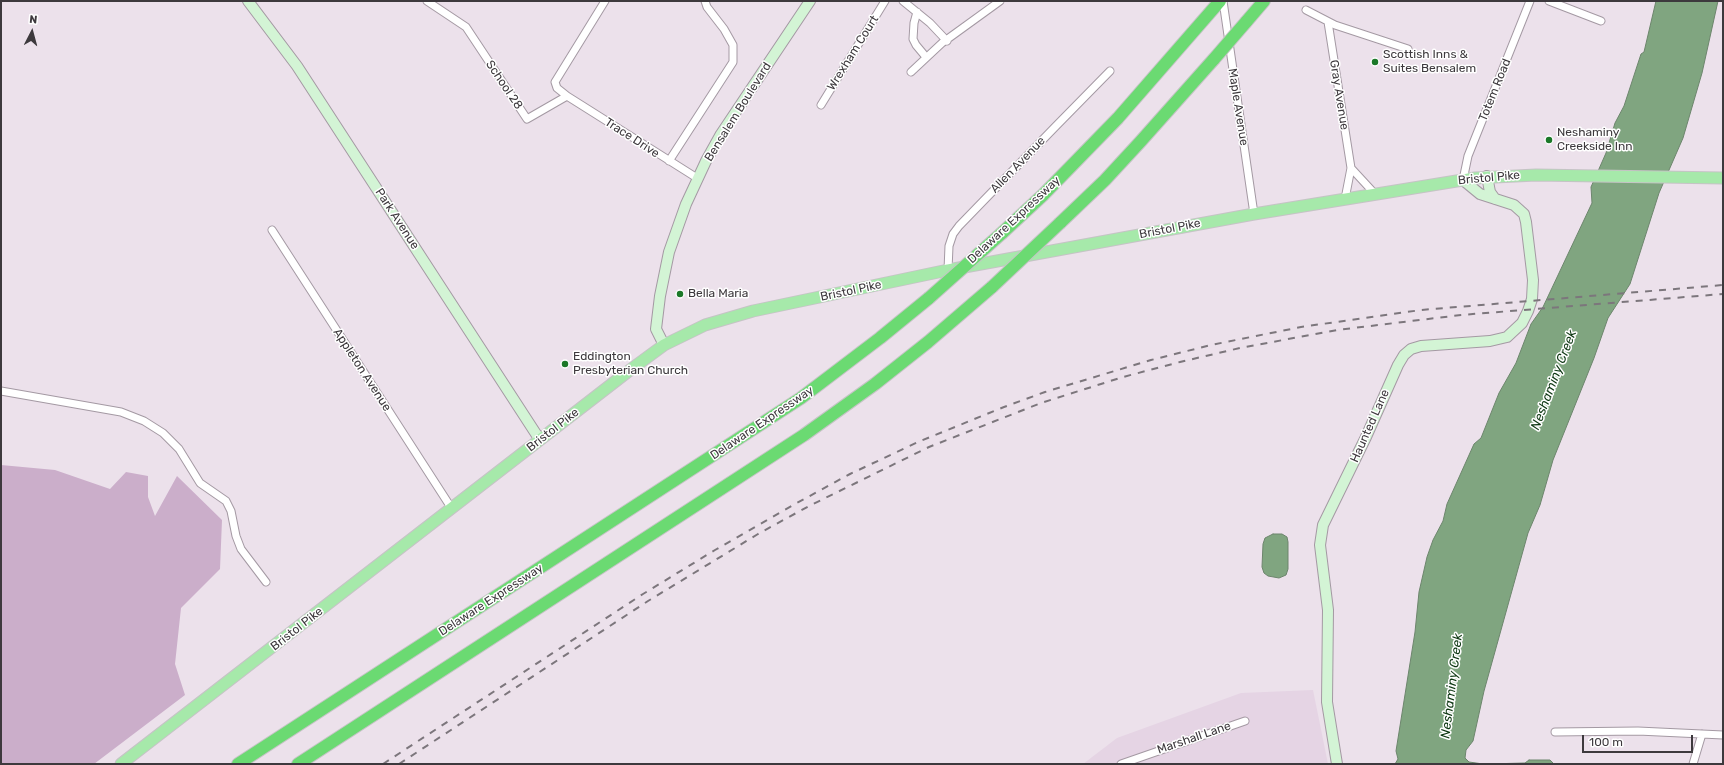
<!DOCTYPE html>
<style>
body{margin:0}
#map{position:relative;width:1724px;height:765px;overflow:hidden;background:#ece1eb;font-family:Rubik,sans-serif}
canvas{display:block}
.frame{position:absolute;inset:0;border:2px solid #3d393d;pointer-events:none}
.north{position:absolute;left:12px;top:12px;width:40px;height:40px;-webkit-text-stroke:3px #fff;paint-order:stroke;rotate:6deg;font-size:11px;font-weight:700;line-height:16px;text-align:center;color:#3d393d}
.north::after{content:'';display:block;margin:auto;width:14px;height:18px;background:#3d393d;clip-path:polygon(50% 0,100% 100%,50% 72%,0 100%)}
.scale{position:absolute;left:1582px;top:735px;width:111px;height:18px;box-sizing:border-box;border:2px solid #3d393d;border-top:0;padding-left:5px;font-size:12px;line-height:14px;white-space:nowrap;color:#3d393d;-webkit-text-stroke:3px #fff;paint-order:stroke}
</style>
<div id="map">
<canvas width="1724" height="765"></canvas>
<div class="frame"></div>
<div class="north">N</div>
<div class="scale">100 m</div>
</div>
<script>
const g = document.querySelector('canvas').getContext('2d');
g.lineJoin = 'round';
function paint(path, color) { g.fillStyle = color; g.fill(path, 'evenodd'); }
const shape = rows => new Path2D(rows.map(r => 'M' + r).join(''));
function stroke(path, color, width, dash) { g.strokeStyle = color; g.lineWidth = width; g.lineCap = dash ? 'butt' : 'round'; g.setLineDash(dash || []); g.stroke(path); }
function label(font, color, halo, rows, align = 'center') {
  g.font = font + ' Rubik,sans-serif'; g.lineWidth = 3; g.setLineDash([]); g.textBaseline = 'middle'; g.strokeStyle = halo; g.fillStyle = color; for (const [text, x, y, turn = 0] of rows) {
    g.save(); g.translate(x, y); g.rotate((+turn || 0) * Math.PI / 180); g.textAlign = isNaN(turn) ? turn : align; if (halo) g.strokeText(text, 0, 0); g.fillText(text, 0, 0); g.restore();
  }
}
const built = shape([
 [1313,690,1328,764,1083,764,1117,738,1241,693]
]);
const green = shape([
 [1,465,55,470,110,489,126,472,148,476,148,497,155,516,177,476,222,520,220,569,181,608,175,664,185,695,94,764,1,764]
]);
const water = shape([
 [1656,1,1718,1,1702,73,1683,138,1659,193,1630,284,1608,318,1594,358,1553,460,1540,505,1528,533,1484,691,1473,741,1466,750,1465,758,1469,762,1483,764,1395,764,1398,759,1396,751,1415,632,1419,592,1427,557,1433,540,1443,521,1447,504,1474,444,1481,438,1499,393,1516,363,1531,324,1543,307,1592,203,1591,187,1606,153,1615,123,1624,106,1641,54,1644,52,1656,1],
 [1273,534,1282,534,1287,537,1288,542,1288,569,1286,575,1279,578,1268,576,1264,573,1262,567,1263,544,1265,538,1273,534],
 [1529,760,1550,760,1554,764,1487,764,1525,763,1529,760]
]);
const street = shape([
 [427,1,466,27,527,119,567,96,557,88,555,82,605,1],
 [903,1,930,23,947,41],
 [1223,1,1254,214],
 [1549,1,1601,21],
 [1306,10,1335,25,1408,49],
 [917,12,914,23,913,39,916,45,926,57],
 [1328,22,1351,168,1345,199],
 [911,72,942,43,1000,1],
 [567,96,697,178],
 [821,105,885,1],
 [669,161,733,62,733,45,724,29,707,7,705,1],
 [1351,168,1375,194],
 [1463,180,1468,156,1530,1],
 [272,230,452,509],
 [948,270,949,246,953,234,959,226,1055,127,1110,71],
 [1,391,121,412,144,421,163,433,179,449,200,483,226,501,231,511,236,536,241,549,266,582],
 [1555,732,1638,731,1723,735],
 [1121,764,1245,721],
 [1693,764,1702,734]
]);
const secondary = shape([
 [248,1,297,66,540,440],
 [1487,176,1490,192,1495,199],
 [664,345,656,329,660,296,669,252,686,204,706,161,721,134,810,1],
 [1337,764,1327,702,1328,610,1320,545,1323,525,1366,437,1398,365,1404,355,1411,349,1421,346,1490,341,1507,337,1522,323,1528,311,1532,299,1533,280,1526,222,1524,214,1514,205,1480,194,1463,180]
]);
const primary = shape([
 [121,764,630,370,664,345,705,325,753,311,948,270,1254,214,1475,178,1536,175,1723,178]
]);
const highway = shape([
 [1246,22,1264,1],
 [1060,223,1105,180,1141,141,1214,59],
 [1002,233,1043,195,1118,118,1220,1],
 [238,764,801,398,880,338,929,298],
 [298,764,804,435,875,384,928,342,992,287]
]);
const rail = shape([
 [383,764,643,594,715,550,795,504,850,474,918,442,1004,407,1045,392,1151,360,1211,345,1301,327,1421,310,1723,285],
 [399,764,648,601,758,534,809,506,929,447,1041,403,1123,377,1180,362,1240,348,1337,330,1461,315,1723,294]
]);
const highwayBridge = shape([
 [1214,59,1246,22],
 [992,287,1060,223],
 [929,298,1002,233]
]);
const markers = [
 [1375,62,4,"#1b7828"],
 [1549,140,4,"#1b7828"],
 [680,294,4,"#1b7828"],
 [565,364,4,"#1b7828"]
];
const streetNames = [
 ["Wrexham Court",853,53,-58],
 ["School 28",504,85,56],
 ["Totem Road",1495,90,-68],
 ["Gray Avenue",1339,95,81],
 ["Maple Avenue",1238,107,81],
 ["Bensalem Boulevard",738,112,-58],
 ["Trace Drive",632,138,33],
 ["Allen Avenue",1018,165,-46],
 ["Bristol Pike",1489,178,-5],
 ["Park Avenue",397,219,57],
 ["Delaware Expressway",1014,220,-43],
 ["Bristol Pike",1170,229,-11],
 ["Bristol Pike",851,291,-12],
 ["Appleton Avenue",362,370,57],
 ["Delaware Expressway",762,423,-34],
 ["Haunted Lane",1370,426,-66],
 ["Bristol Pike",553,430,-38],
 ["Delaware Expressway",491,600,-33],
 ["Bristol Pike",297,629,-38],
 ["Marshall Lane",1194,738,-19]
];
const poiNames = [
 ["Scottish Inns &",1383,55],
 ["Suites Bensalem",1383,69],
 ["Neshaminy",1557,133],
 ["Creekside Inn",1557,147],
 ["Bella Maria",688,294],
 ["Eddington",573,357],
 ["Presbyterian Church",573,371]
];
const waterNames = [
 ["Neshaminy Creek",1554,380,-69],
 ["Neshaminy Creek",1452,686,-83]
];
paint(built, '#e5d4e4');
paint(green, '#cbaeca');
paint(water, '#80a580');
stroke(water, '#6c856c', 1);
stroke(street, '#a499a3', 9);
stroke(secondary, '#a499a3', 12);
stroke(primary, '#c5c4c5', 13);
stroke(highway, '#c5c4c5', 14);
stroke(street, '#fff', 7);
stroke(secondary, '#d3f4d5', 10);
stroke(primary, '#a6e9aa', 11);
stroke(highway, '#6bda72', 12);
stroke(rail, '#7c767c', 2, [7, 7]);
stroke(highwayBridge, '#c5c4c5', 14, []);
stroke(highwayBridge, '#6bda72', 12);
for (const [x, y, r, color] of markers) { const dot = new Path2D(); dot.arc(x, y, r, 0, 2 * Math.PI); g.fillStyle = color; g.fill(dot); stroke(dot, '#fff', 1.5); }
label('12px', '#3d393d', '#fff', streetNames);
label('12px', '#3d393d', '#fff', poiNames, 'left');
label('italic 13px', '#0c3611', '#fff', waterNames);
</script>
